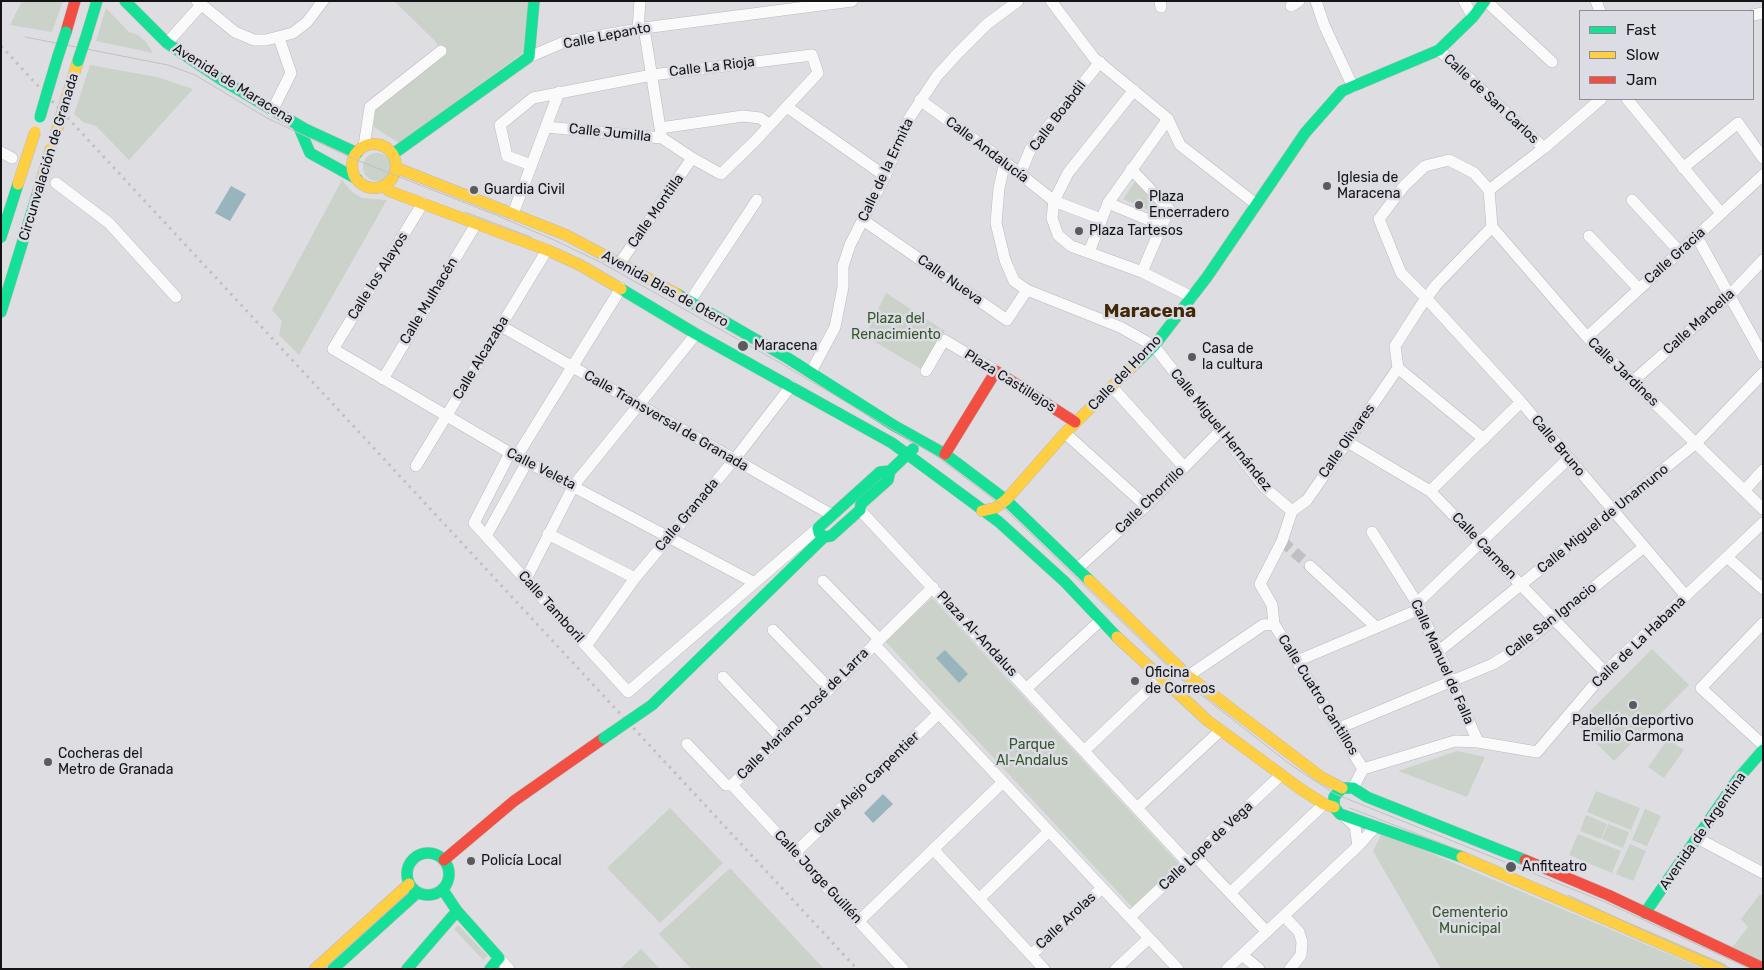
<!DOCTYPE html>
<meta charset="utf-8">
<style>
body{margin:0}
#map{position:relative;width:1764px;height:970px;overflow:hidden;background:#dedee2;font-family:Rubik,sans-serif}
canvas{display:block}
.frame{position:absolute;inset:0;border:2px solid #141417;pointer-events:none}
.legend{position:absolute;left:1579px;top:10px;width:175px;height:90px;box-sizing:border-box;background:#dcdde4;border:1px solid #8c8d92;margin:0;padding:6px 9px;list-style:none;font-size:15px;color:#141417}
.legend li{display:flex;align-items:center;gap:10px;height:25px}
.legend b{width:25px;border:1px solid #8c8d92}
</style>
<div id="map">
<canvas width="1764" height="970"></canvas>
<div class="frame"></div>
<ul class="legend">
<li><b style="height:6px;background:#16e098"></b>Fast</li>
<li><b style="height:6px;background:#ffcf43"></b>Slow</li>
<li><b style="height:6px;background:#f24e42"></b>Jam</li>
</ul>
</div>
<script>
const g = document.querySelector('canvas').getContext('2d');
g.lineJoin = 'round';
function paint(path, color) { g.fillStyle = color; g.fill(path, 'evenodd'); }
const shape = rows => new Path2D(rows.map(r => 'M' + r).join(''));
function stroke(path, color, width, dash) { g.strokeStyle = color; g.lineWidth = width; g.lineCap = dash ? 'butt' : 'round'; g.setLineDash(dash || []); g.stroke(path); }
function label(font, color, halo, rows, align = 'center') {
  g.font = font + ' Rubik,sans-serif'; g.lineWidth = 5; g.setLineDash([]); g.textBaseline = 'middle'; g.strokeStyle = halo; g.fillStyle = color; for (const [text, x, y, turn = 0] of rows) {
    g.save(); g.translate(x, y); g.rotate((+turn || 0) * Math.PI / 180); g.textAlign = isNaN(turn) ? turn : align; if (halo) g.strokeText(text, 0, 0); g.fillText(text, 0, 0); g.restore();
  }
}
const green = shape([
 [22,1,63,1,52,32,10,25],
 [394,1,529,1,524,52,399,143,374,127,374,110,439,49,436,42],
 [106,8,129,32,138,35,146,42,153,53,96,41],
 [90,65,157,77,193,89,129,160,96,126,83,122,74,114],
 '363 167a14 14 0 1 1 28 0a14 14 0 1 1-28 0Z',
 [342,180,352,192,362,198,387,200,299,355,279,335,282,321,272,310],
 [1136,180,1163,210,1160,215,1123,199],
 [886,293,945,331,921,369,865,336],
 [932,598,1179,864,1132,907,885,641],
 [1652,649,1689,685,1614,761,1577,724],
 [1668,739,1684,750,1664,778,1648,767],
 [1457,751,1485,757,1467,797,1398,771],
 [1596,791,1640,808,1631,830,1587,812],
 [670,808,723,863,660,923,607,868],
 [1645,809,1661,816,1647,846,1632,840],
 [1586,815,1607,824,1601,839,1580,831],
 [1608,824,1629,832,1623,848,1602,839],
 [1578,834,1621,851,1612,873,1569,855],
 [1381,835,1416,847,1704,969,1441,969,1373,851],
 [1630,844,1646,851,1633,881,1616,874],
 [730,868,824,969,691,969,659,934],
 [1760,894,1763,896,1763,962,1731,949,1748,927,1741,919],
 [458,925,488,956,483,960,454,929],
 [641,949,660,969,620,969]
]);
const water = shape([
 [231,186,246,194,230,221,215,213],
 [945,650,968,674,959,683,936,658],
 [883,794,893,804,873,823,864,813]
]);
const streetTunnel = shape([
 [1282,541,1310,566]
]);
const street = shape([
 [197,1,235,32,254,40,266,40,293,33,307,22,323,1],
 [1051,1,1094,58,1168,119,1180,145,1256,204],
 [1160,1,1161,7],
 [1316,1,1324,25,1353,87],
 [1464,1,1473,17],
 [1486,1,1552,62],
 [1596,1,1600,11],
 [1291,6,1299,1],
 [1753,15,1763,13],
 [644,28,661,134],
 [638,29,640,1],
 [167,43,201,5],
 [1439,50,1544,148],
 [529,57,564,42,644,28,852,1],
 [1134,90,1068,173,1054,201,1052,218,1058,235,1071,246,1142,272,1192,297],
 [1627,99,1721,213],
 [920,100,1005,162,1054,201,1101,219],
 [787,107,885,176],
 [272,111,291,73,279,38],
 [660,128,743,116,760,118,770,125],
 [364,146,370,107,441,51],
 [1,152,12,158],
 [1005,162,999,188,996,223,1005,260,1014,281,1027,290,1120,327,1154,346,1265,488,1292,511],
 [531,165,507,156,500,125,533,98,652,75,812,55,818,73,755,141,721,174,692,158,662,138,546,127],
 [1683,168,1738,123,1763,158],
 [1131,169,1169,209,1142,272],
 [1020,174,1031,148,1100,62],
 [56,183,109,223,176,297],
 [1489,190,1474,173,1449,160,1425,166,1404,186,1379,219,1401,273,1427,299,1521,402,1686,596],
 [1489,190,1544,148,1601,99],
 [1489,190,1492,227],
 [1632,200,1680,252],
 [423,203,333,349,510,453,753,582],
 [1108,203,1161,225],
 [513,214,559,92],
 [863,220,1007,320,1027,290],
 [1492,227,1587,337,1763,509],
 [1589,236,1639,289],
 [1697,237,1763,356],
 [1089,252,1108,203,1168,119],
 [620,263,692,158],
 [690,301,757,200],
 [501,326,832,515],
 [1587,337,1763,175],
 [1398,368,1395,346,1420,307,1436,285,1492,227],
 [1398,368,1484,439],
 [926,371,944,340,996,371],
 [811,372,835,327,843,287,843,266,850,245,885,176,910,117,937,76,958,53,987,24,1018,1],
 [383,379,476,224],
 [1633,381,1729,296,1763,260],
 [1113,388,1184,467],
 [1065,433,1146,506],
 [1346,441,1430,491,1605,672],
 [510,453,474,523,628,692,818,528],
 [517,456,621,288],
 [416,466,547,250],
 [1430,491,1521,402],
 [1744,491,1763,470],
 [860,510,1188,863],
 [1292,511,1282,541,1260,584,1272,605,1274,624,1363,769],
 [1292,511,1307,500,1398,368],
 [1372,532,1417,603,1478,742],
 [548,534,635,578],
 [486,536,527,462],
 [1727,557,1763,589],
 [1310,566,1376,627],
 [1078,568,1146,506,1220,431],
 [526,579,574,485,696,334],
 [823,581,879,639],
 [1417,603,1569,458],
 [1763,623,1701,688,1763,745],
 [773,630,829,688],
 [874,644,1178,969],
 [586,646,635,578,734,460,791,386],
 [1439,651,1696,443,1763,373],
 [1297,661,1420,609],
 [1188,676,1263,625,1274,624],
 [723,677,780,737],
 [1027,688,1101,620],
 [1339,728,1493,664,1514,651,1644,547],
 [687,744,726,785,732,785],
 [1084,751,1162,677],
 [732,785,933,587],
 [732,785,903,969],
 [1353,788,1363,769,1455,741,1478,742,1537,752,1605,672,1763,523],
 [1137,808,1221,730],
 [1345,817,1355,826,1358,846],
 [1697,838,1763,873],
 [933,849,1044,969],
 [795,853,939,713],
 [1195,856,1267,932],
 [1230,893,1324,804],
 [979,899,1049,831],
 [1284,916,1299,932,1302,942,1301,955,1290,969],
 [1130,917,1281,775],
 [859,921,1003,782],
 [1031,955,1102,888],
 [1242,955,1259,969],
 [499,958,509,969],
 [1116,969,1149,938],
 [1227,969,1358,846,1375,827]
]);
const fast = shape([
 [125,1,167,43,222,80,305,129,357,153],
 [86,37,97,1],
 [49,86,58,56],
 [298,125,310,153,357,179],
 [393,154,529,57,534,1],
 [1,237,18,184],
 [621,289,696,334,892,443,999,522,1065,582,1117,637],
 [677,294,786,357,893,425,945,454,1006,500,1089,580],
 [1,312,38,192],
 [1135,364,1154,346,1207,277,1305,133,1342,91,1439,50,1473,17,1485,1],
 [861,504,860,510,831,536,824,537,819,533,818,528,880,472,890,471,913,449],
 [861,504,888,480,890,471],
 [652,705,824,537],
 '407 874a21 21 0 1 1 42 0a21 21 0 1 1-42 0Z',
 [1462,857,1340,814,1334,807,1334,797,1342,788,1353,788,1367,797,1525,860],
 [443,890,457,911,499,958,490,969],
 [1645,913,1737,780,1763,750],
 [333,969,417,893],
 [407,969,457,911]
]);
const slow = shape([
 [67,97,78,61],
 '352 166a22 22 0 1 1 44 0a22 22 0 1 1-44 0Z',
 [397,168,566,235,677,294],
 [383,186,389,191,547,250,580,265,621,289],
 [982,511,995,508,1006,500,1065,433,1135,364],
 [1089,580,1188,676,1321,777,1342,788],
 [1117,637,1208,721,1302,790,1324,804,1334,807],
 [1462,857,1721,969],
 [315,969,409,884]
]);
const jam = shape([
 [66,32,75,1],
 [945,454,996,371,1075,422],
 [444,860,514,801,604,738],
 [1525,860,1608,895,1763,968]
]);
const tram = shape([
 [25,37,168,65,195,75,267,118,354,159,496,215,554,240,600,262,782,364,935,455,1000,504,1182,680,1291,765,1335,794,1605,902,1750,969],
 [465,212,531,237],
 [1350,808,1459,850],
 [1568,895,1645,931,1732,969]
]);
const rail = shape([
 [1,46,857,969]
]);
const fastBridge = shape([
 [58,56,66,32],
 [78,61,86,37],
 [40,117,49,86],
 [604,738,652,705]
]);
const slowBridge = shape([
 [56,133,67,97],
 [18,184,35,132],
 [38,192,51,148]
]);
const markers = [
 [1327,186,5,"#5b5b5e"],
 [474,190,5,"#5b5b5e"],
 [1139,205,5,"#5b5b5e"],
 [1079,231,5,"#5b5b5e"],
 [743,346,6,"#5b5b5e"],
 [1192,357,5,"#5b5b5e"],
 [1135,681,5,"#5b5b5e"],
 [1633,705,5,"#5b5b5e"],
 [48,762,5,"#5b5b5e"],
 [471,861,5,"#5b5b5e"],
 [1511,867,6,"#5b5b5e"]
];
const streetNames = [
 ["Calle Lepanto",607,36,-11],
 ["Calle La Rioja",712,67,-7],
 ["Avenida de Maracena",233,84,32],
 ["Calle de San Carlos",1491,99,43],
 ["Calle Boabdil",1058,116,-53],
 ["Calle Jumilla",610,133,6],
 ["Calle Andalucía",987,150,37],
 ["Circunvalación de Granada",49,157,-73],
 ["Calle de la Ermita",886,170,-65],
 ["Calle Montilla",656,211,-55],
 ["Calle Gracia",1675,256,-42],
 ["Calle los Alayos",378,276,-58],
 ["Calle Nueva",950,280,35],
 ["Avenida Blas de Otero",665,289,29],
 ["Calle Mulhacén",429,301,-59],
 ["Calle Marbella",1699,322,-42],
 ["Calle Alcazaba",481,358,-59],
 ["Calle Jardines",1623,372,44],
 ["Calle del Horno",1125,373,-46],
 ["Plaza Castillejos",1010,381,32],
 ["Calle Transversal de Granada",666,421,30],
 ["Calle Miguel Hernández",1221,430,51],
 ["Calle Olivares",1347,441,-55],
 ["Calle Bruno",1558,446,50],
 ["Calle Veleta",541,469,27],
 ["Calle Chorrillo",1150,500,-44],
 ["Calle Granada",687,515,-50],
 ["Calle Miguel de Unamuno",1603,519,-39],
 ["Calle Carmen",1484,546,46],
 ["Calle Tamboril",551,607,48],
 ["Calle San Ignacio",1551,620,-38],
 ["Plaza Al-Andalus",977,634,47],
 ["Calle de La Habana",1639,642,-44],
 ["Calle Manuel de Falla",1442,662,66],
 ["Calle Cuatro Cantillos",1318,695,58],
 ["Calle Mariano José de Larra",803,714,-45],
 ["Calle Alejo Carpentier",867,783,-44],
 ["Avenida de Argentina",1703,831,-55],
 ["Calle Lope de Vega",1206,846,-43],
 ["Calle Jorge Guillén",818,877,47],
 ["Calle Arolas",1066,921,-43]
];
const poiNames = [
 ["Iglesia de",1337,178],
 ["Maracena",1337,194],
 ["Guardia Civil",484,190],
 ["Plaza",1149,197],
 ["Encerradero",1149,213],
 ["Plaza Tartesos",1089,231],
 ["Maracena",754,346],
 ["Casa de",1202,349],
 ["la cultura",1202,365],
 ["Oficina",1145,673],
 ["de Correos",1145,689],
 ["Pabellón deportivo",1633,721,"center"],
 ["Emilio Carmona",1633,737,"center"],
 ["Cocheras del",58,754],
 ["Metro de Granada",58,770],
 ["Policía Local",481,861],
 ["Anfiteatro",1522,867]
];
const parkNames = [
 ["Plaza del",896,319],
 ["Renacimiento",896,335],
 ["Parque",1032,745],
 ["Al-Andalus",1032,761],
 ["Cementerio",1470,913],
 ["Municipal",1470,929]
];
const districtNames = [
 ["Maracena",1150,312]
];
paint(green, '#cad2c9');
paint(water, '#98b4bc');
stroke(streetTunnel, '#c0c0c4', 11, [11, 5.5]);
stroke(street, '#bababd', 12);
stroke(fast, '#bababd', 12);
stroke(slow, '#bababd', 12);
stroke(jam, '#bababd', 12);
stroke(street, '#fafafb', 11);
stroke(fast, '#16e098', 11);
stroke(slow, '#ffcf43', 11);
stroke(jam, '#f24e42', 11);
stroke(tram, '#c1c1c2', 1);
stroke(rail, '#c1c1c2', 3, [2.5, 5]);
stroke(fastBridge, '#bababd', 12, []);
stroke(slowBridge, '#bababd', 12, []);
stroke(fastBridge, '#16e098', 11);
stroke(slowBridge, '#ffcf43', 11);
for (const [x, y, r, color] of markers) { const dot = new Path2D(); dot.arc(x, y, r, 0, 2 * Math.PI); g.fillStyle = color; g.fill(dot); stroke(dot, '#dcdde4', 2); }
label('14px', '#141417', '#dcdde4', streetNames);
label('14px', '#141417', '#dcdde4', poiNames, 'left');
label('14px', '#36562c', '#dcdde4', parkNames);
label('bold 19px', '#432807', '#dcdde4', districtNames);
</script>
